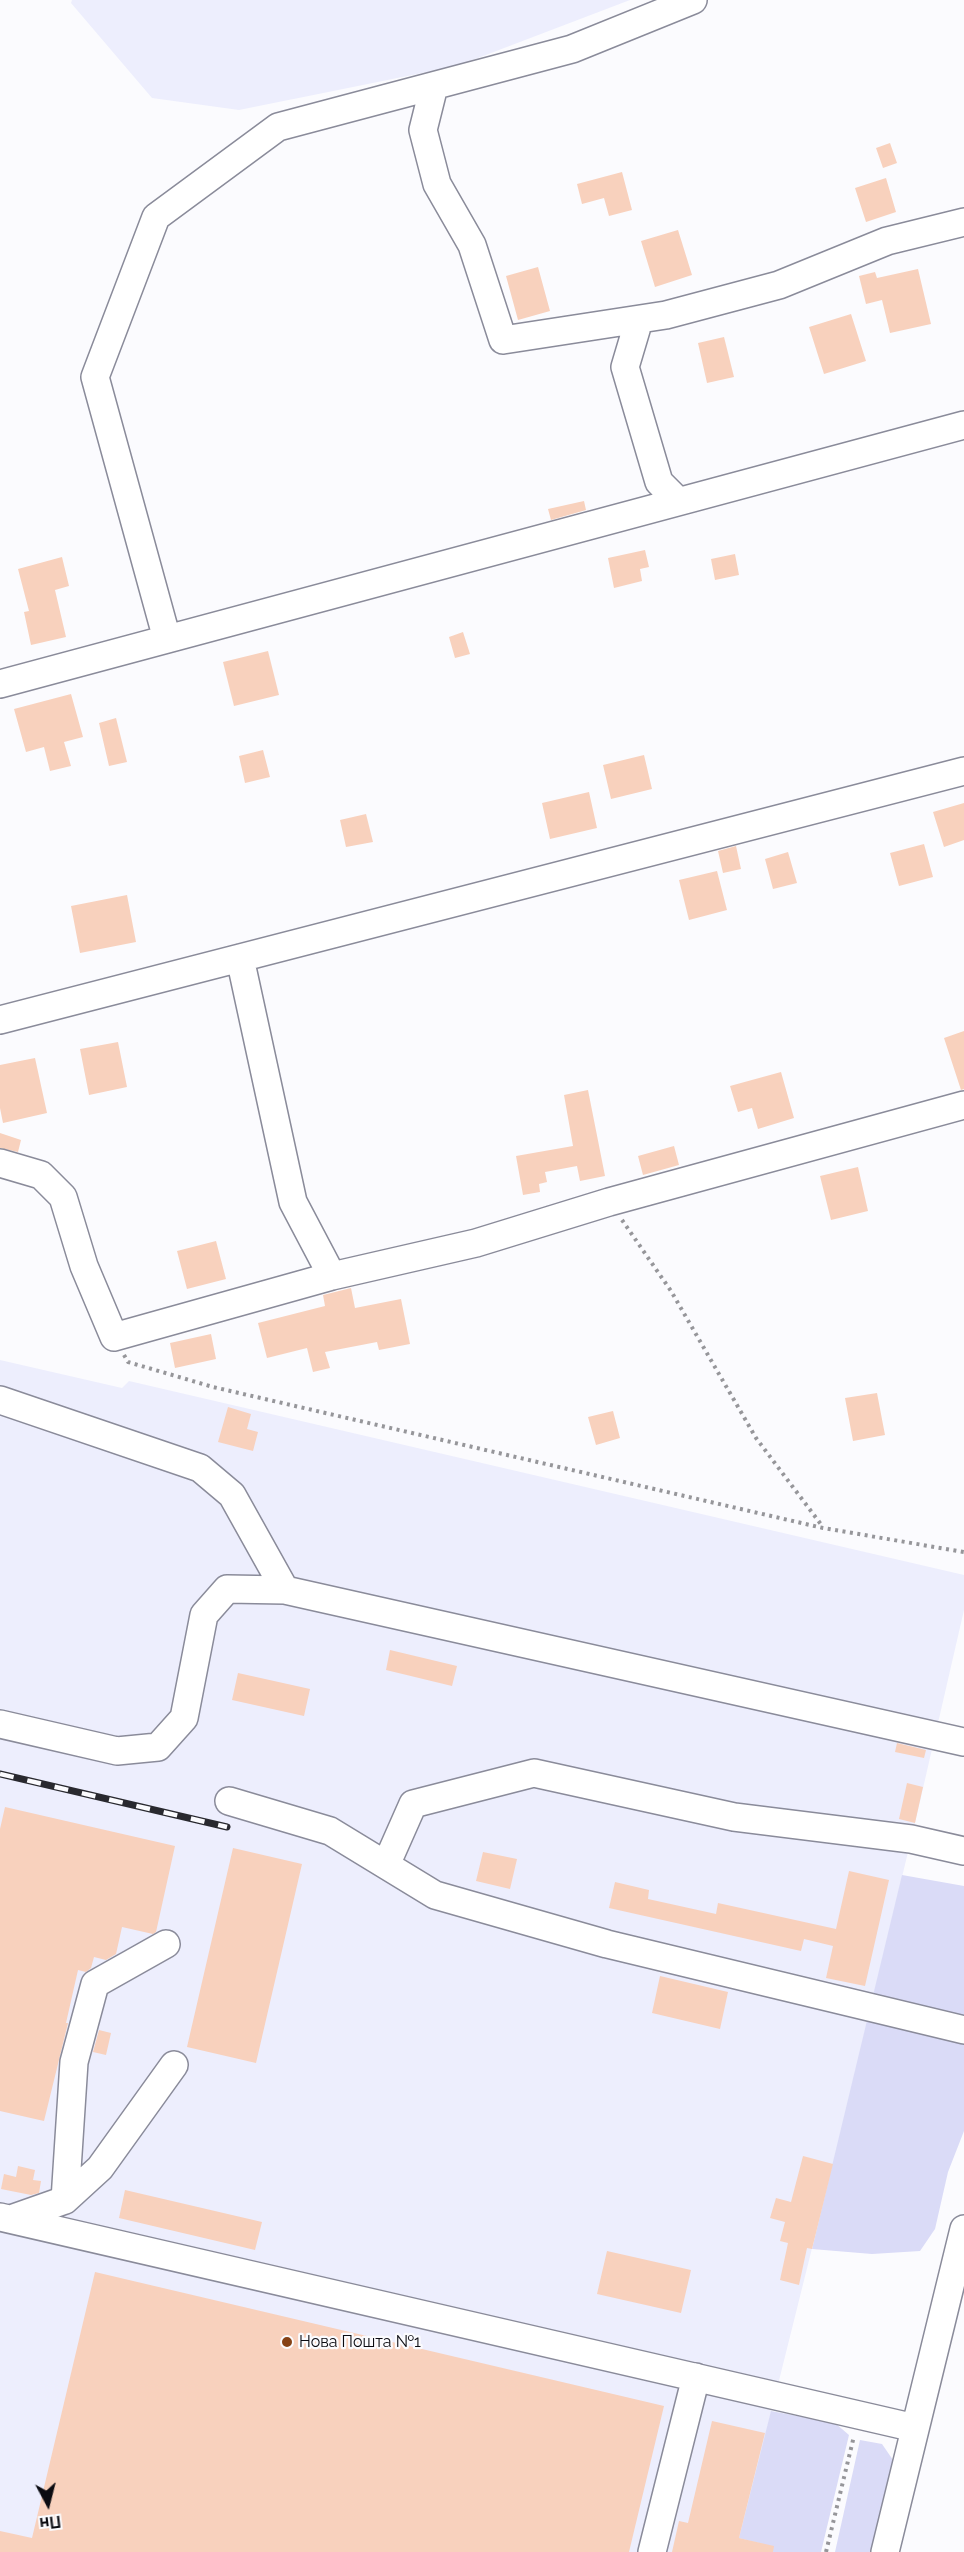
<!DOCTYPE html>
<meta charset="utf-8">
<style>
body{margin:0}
#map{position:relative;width:964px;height:2552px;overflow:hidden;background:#fbfbfe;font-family:Raleway,sans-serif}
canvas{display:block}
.north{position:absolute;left:18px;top:2474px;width:60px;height:60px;-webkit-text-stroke:4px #fbfbfe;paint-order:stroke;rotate:173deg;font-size:16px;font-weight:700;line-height:24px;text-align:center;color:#0b0b11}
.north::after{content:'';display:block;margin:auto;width:21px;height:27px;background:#0b0b11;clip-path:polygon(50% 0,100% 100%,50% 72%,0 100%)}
</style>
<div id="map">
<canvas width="964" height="2552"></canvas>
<div class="north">Пн</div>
</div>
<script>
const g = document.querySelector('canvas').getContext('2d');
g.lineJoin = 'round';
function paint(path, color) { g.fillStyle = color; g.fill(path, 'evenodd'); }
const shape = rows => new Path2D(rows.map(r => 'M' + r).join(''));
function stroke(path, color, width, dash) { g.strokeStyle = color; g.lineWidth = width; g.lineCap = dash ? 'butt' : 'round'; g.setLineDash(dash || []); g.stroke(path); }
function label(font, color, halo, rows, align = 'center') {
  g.font = font + ' Raleway,sans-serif'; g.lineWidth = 4.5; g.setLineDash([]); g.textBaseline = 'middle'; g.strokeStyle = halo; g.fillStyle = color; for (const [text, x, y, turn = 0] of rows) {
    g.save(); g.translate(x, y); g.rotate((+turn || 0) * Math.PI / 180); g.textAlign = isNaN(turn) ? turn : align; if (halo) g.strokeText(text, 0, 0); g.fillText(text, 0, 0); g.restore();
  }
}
const built = shape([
 [72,0,630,0,457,66,239,110,152,98,71,3],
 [0,1360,122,1388,129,1381,964,1575,964,1610,915,1823,833,2164,740,2537,763,2544,761,2552,0,2552]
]);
const green = shape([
 [902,1875,964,1886,964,2131,948,2172,935,2229,920,2251,872,2254,812,2249],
 [771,2411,835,2423,849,2435,821,2552,761,2552,763,2544,739,2538],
 [860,2440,882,2444,893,2460,871,2552,835,2552]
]);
const building = shape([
 [890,143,897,163,883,168,876,148],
 [622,172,632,210,609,216,604,198,582,204,577,184],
 [886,178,896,212,866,222,855,188],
 [678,230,692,275,655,287,641,241],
 [538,267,550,311,518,320,506,276],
 [918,269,931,324,890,333,882,300,866,304,859,276,875,272,877,278],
 [851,314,866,361,824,374,809,327],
 [724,337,734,377,707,383,698,343],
 [584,501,586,510,551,520,548,509],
 [645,550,649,567,640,569,642,581,614,588,608,558],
 [735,554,739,575,715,580,711,559],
 [62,557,69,586,55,590,66,637,31,645,24,612,29,611,18,569],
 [463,632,470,654,455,658,449,637],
 [268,651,279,695,234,706,223,662],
 [71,694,83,737,64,742,71,766,50,771,44,747,26,752,14,709],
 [116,718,127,762,109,766,99,723],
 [263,750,270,777,245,783,239,756],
 [644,755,652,789,611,799,603,765],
 [589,792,597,828,550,839,542,803],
 [964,803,964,840,944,847,933,812],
 [366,814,373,842,346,847,340,820],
 [924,844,933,877,899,886,890,853],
 [736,846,741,869,723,873,718,851],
 [788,852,797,883,773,889,765,859],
 [717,871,727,910,689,920,679,880],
 [127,895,136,942,80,953,71,906],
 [964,1031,964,1089,961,1090,944,1038],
 [118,1042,127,1087,89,1095,80,1049],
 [35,1058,47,1113,3,1123,0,1108,0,1065],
 [781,1072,794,1118,758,1129,752,1108,738,1112,730,1086],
 [588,1090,605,1176,580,1181,577,1166,545,1172,547,1182,539,1184,540,1192,523,1195,516,1156,573,1146,564,1095],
 [0,1133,21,1140,18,1152,0,1148],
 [674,1146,679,1165,643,1175,638,1156],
 [858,1167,868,1211,831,1220,820,1176],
 [216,1241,226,1279,187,1289,177,1251],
 [351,1288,355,1308,401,1299,410,1344,379,1350,377,1342,325,1352,330,1368,313,1372,307,1348,267,1358,258,1323,325,1306,323,1295],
 [211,1334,216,1359,175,1368,170,1343],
 [877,1393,885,1435,853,1441,845,1398],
 [228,1407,251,1414,247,1429,258,1432,253,1451,218,1442],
 [613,1411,620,1438,596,1445,588,1417],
 [390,1650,457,1666,452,1686,386,1670],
 [238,1673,310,1689,304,1716,232,1700],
 [897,1743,926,1750,924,1758,895,1752],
 [907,1783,923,1787,915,1823,899,1819],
 [5,1807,175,1846,156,1932,153,1934,122,1927,116,1954,106,1960,94,1957,91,1968,86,1972,78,1970,66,2023,68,2023,44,2121,0,2111,0,1829],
 [233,1848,302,1864,256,2063,187,2047],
 [483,1852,517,1859,510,1889,476,1881],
 [849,1871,889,1880,865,1986,826,1978,833,1946,804,1939,801,1951,609,1908,615,1882,649,1890,648,1899,716,1914,718,1903,836,1929],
 [660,1976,728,1992,720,2029,652,2013],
 [99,2030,111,2033,106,2055,93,2052],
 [803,2156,833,2164,812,2249,807,2248,799,2285,780,2280,788,2243,780,2241,785,2222,770,2218,776,2198,791,2202],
 [18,2166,35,2170,33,2180,41,2181,39,2193,31,2195,1,2189,4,2174,16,2177],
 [125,2190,262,2222,255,2250,119,2218],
 [607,2251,691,2270,681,2313,597,2294],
 [95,2272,664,2406,629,2552,0,2552,0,2531,32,2538],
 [712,2421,765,2433,739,2538,774,2546,773,2552,672,2552,679,2521,688,2523]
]);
const path = shape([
 [622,1220,671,1291,756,1438,823,1527],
 [124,1355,128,1362,213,1387,823,1528,964,1552],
 [826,2552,854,2436]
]);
const minor = shape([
 [434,86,423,130,437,184,472,245,503,340,666,315,779,285,887,241,964,222],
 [639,320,625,367,659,482,677,500],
 [167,639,95,377,156,217,278,127,572,49,693,0],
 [0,684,964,425],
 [240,958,293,1202,332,1276],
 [0,1020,964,771],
 [0,1163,41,1175,63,1197,84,1266,114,1337,332,1276,476,1243,609,1202,964,1105],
 [0,1400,200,1468,232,1495,285,1590],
 [0,1724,117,1751,158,1747,184,1718,204,1615,227,1589,285,1590,964,1742],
 [229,1801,330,1831,435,1895,607,1944,964,2030],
 [386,1865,413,1804,534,1773,734,1817,911,1839,964,1851],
 [65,2200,74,2062,95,1984,166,1944],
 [0,2217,915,2428],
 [11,2219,65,2200,100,2168,174,2065],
 [652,2552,696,2377],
 [885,2552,964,2229]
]);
const rail = shape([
 [0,1774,227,1827]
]);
const markers = [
 [287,2342,6,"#864216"]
];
const poiNames = [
 ["Нова Пошта №1",299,2342]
];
paint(built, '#edeefd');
paint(green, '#dadbf7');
paint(building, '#f8d1bd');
stroke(minor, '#8a8b9a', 30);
stroke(path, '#96969a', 4, [3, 4.5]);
stroke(minor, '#fff', 27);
stroke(rail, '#29292f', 7);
stroke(rail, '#fbfbfe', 4.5, [14]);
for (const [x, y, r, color] of markers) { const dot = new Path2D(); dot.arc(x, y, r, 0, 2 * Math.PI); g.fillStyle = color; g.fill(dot); stroke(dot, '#fbfbfe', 2); }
label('16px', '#0b0b11', '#fbfbfe', poiNames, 'left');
</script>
